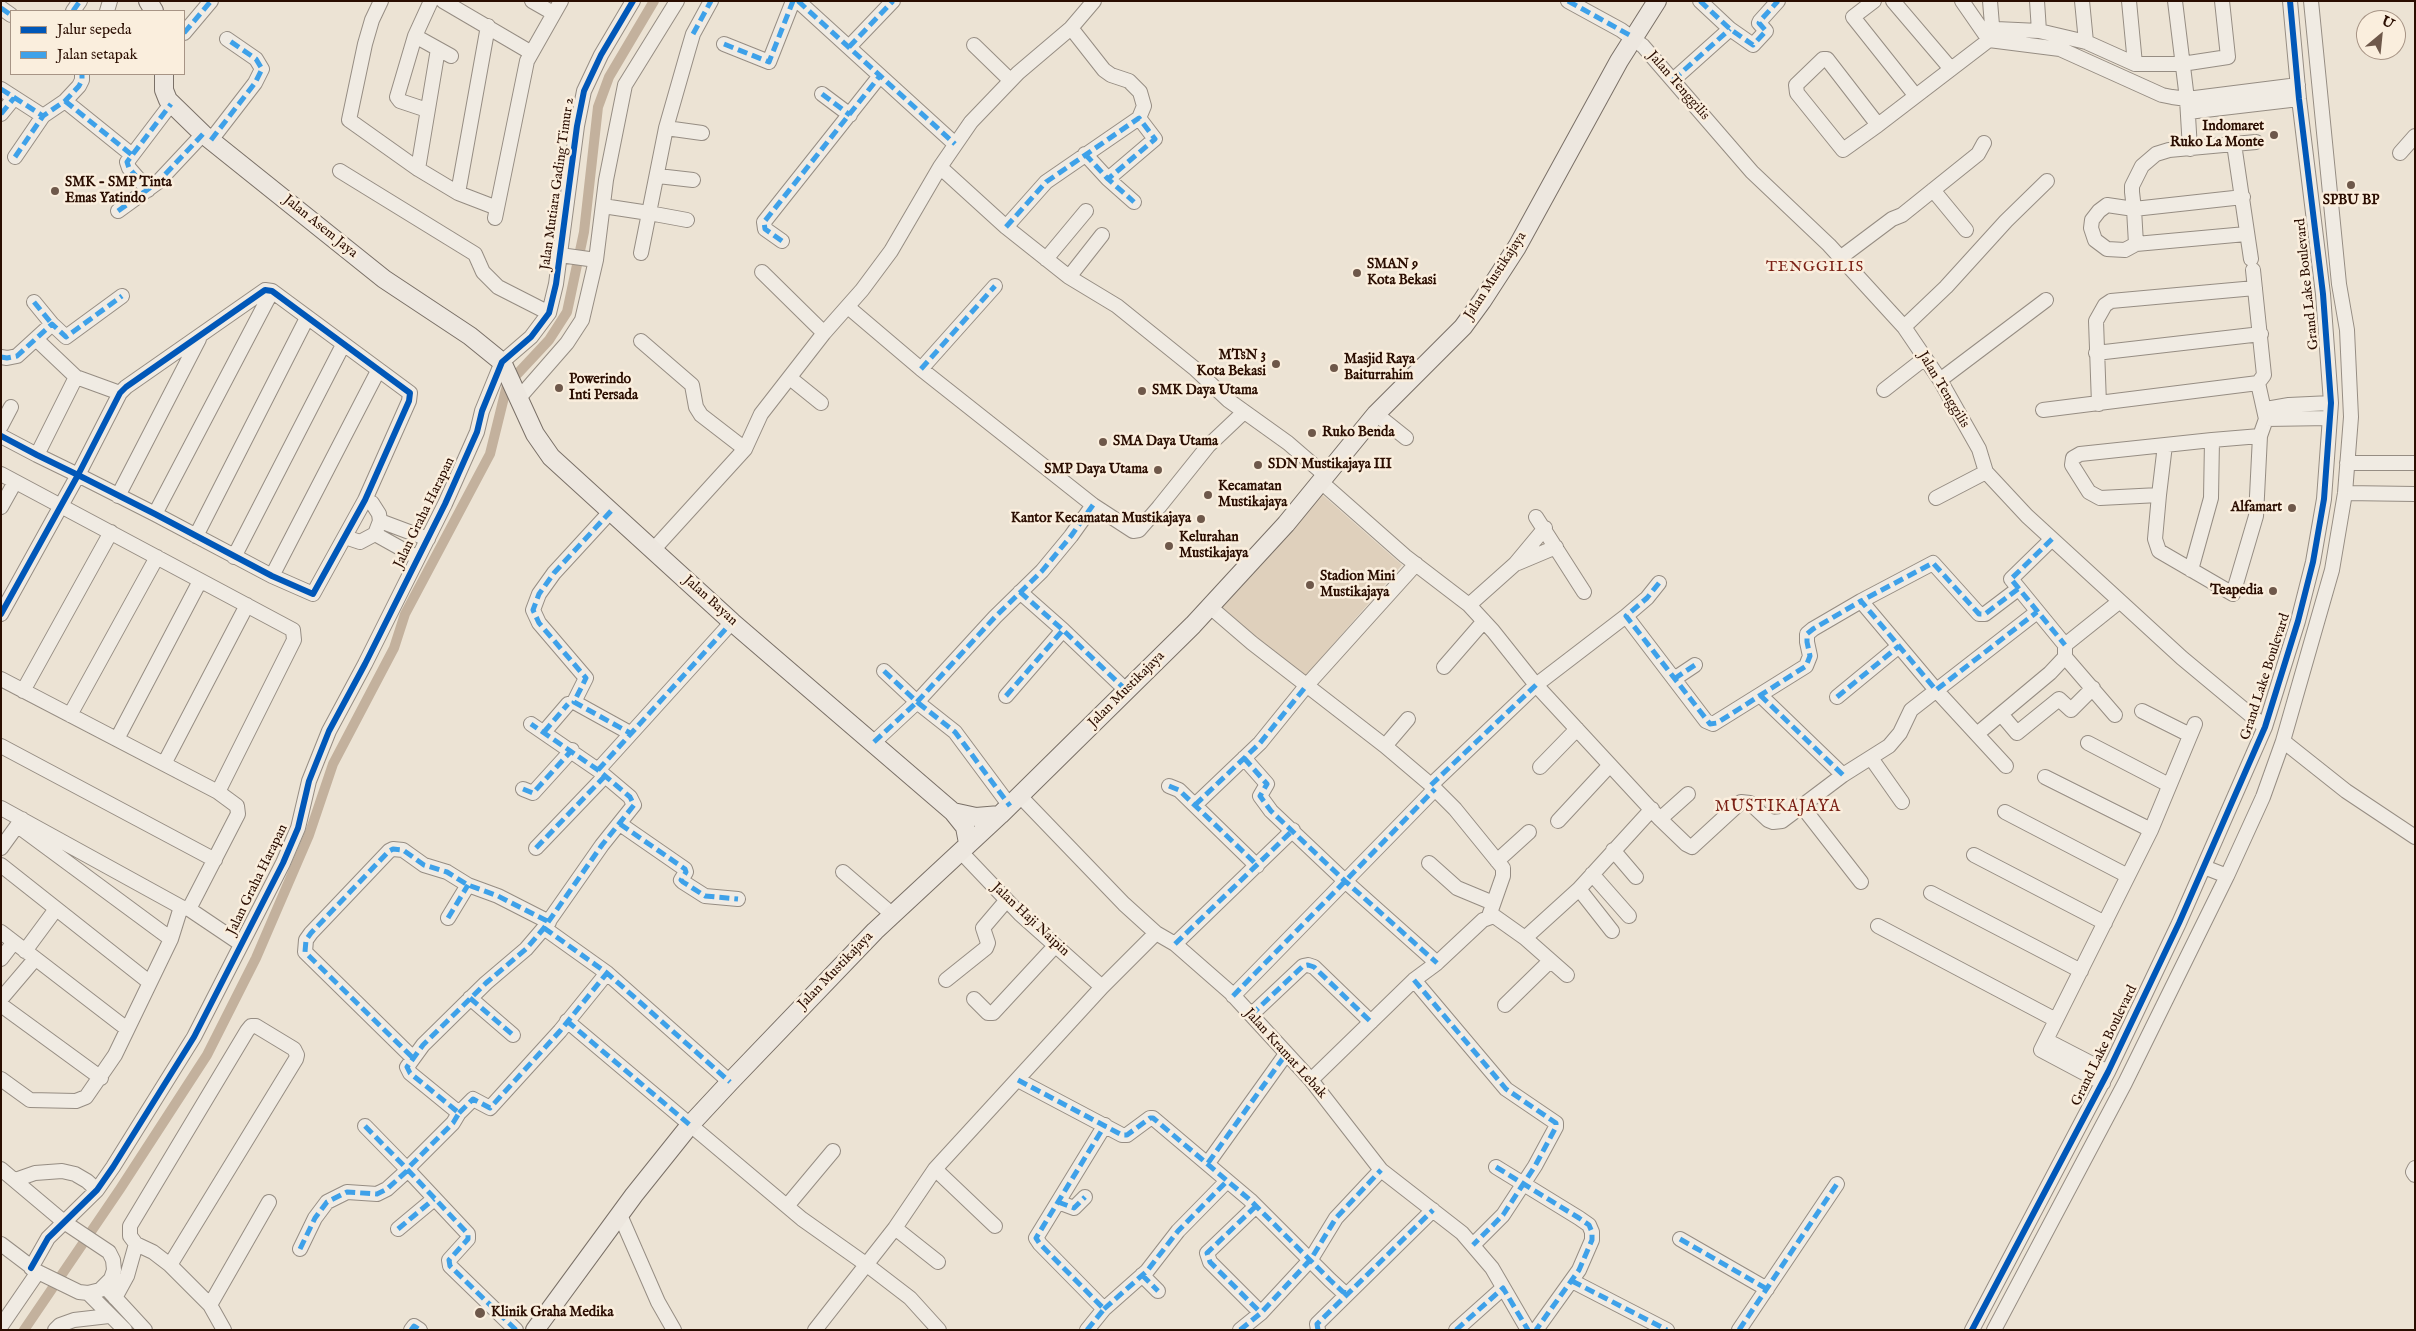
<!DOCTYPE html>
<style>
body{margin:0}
#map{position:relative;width:2416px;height:1331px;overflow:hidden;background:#ece3d4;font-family:"IM FELL English",serif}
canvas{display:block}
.frame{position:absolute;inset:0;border:2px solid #2a0d00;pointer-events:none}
.legend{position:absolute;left:10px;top:10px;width:175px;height:65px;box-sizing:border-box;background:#faeedd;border:1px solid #a79485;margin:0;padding:6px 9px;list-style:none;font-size:15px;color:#2a0d00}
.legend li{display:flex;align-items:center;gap:10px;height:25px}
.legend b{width:25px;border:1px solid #a79485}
.north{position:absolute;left:2356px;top:10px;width:50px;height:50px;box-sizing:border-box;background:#faeedd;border:1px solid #a79485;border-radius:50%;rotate:28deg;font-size:14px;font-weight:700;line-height:20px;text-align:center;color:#2a0d00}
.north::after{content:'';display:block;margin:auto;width:18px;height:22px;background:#6e584a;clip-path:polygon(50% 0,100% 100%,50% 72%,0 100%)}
</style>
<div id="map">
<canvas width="2416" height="1331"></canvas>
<div class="frame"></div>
<ul class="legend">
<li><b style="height:6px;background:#0057b8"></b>Jalur sepeda</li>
<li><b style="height:6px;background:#3ea1e9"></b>Jalan setapak</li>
</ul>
<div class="north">U</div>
</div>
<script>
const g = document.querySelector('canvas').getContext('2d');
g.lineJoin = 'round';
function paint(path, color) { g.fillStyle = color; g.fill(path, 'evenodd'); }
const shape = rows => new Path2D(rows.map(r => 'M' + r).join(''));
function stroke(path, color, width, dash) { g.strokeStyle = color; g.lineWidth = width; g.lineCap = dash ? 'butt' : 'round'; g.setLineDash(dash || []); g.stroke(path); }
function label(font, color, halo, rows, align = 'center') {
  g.font = font + ' "IM FELL English",serif'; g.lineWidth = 5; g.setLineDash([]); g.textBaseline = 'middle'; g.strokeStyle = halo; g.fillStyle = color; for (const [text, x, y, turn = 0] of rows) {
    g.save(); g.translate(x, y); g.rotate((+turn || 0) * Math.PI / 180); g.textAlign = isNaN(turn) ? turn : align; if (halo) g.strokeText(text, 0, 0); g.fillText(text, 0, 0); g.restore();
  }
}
const green = shape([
 [1317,490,1402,565,1303,679,1217,604]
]);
const canal = shape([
 [24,1330,120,1189,207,1055,256,958,309,835,333,764,394,648,405,614,490,454,507,385,549,340,567,312,584,232,598,107,609,77,654,1]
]);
const minor = shape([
 [381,1,372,20,365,44,349,120,418,169,458,193,497,208],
 [443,1,530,52],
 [532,1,553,13],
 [798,1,955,144],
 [1568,1,1621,30,1643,46,1752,172,1829,245,1904,327,1940,380,1979,449,1986,472,2027,516,2182,658,2265,727],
 [1700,1,1730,29,1753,45,1766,31,1759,23,1760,21,1778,1],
 [1874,1,1853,17,1915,95],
 [1893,1,1951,69],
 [1962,1,1989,40],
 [1990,1,1992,25,1996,29,2039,31,2086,42,2135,64],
 [2037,1,2039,31],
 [2082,1,2086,42],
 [2129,1,2135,64,2182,64,2228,57,2222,1],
 [2175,1,2187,99,2190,149],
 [1,8,11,15],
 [73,11,80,1],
 [107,11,110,1],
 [1071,28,1104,70,1111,75,1129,81,1140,92,1144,106,1139,118],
 [184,33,211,1],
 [415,36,451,56],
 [724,44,769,62,793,1],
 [974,45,1010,80],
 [849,47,893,1],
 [1673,80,1730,29],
 [1,89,43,116],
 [822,94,850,115],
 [65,101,132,155],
 [427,110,400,101,397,97,415,36,431,1],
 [2188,112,2299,99],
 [1,114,14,98],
 [1878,125,1827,59,1823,59,1796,85,1797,93,1843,150,1878,125,1989,40,2060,49,2162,95,2172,97,2187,99,2298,85],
 [666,128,702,133],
 [211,140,255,83,262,69,256,59,227,39],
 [2234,144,2251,259],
 [2400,153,2415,136],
 [1085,154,1108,179,1134,202],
 [15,157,43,116,65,101,79,86,82,80,82,74],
 [940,167,1006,227,1069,277,1117,306,1194,368,1228,400,1288,443,1325,475],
 [418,169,438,49],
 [340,171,475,254,483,272,498,287,549,313],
 [658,176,693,180],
 [148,190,129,168,127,162,171,104],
 [1933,190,1966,230],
 [458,193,488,26],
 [2243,197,2134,209,2107,205,2099,211,2092,220,2091,228,2095,240,2107,249,2125,250,2136,244,2134,209,2132,192,2132,186,2142,166,2156,154,2169,150,2256,142],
 [603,206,649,213,666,128,688,51,693,34,711,1],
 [118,211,158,182,203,134],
 [495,218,527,61,561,1],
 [1006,227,1046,182,1139,118,1155,139,1108,179],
 [782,241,765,229,764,222,879,77],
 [2136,244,2246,234],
 [641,253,649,213,687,220],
 [560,255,596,260],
 [1840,258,1892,219,1902,215,1978,154,1984,143],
 [1046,259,1086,211],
 [762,272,824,333],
 [1069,277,1102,235],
 [34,302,52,324],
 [848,307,921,369,1093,505,1133,531,1139,530,1159,507,1208,446,1244,412],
 [1904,327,1946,287,2006,221,2047,181],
 [36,339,76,377],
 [641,341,692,385,696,407,701,415,745,449],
 [2096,353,2261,334],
 [1,357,7,358,17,356,52,324,66,337,122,296],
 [921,369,995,286],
 [790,378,821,403],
 [1940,380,2046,300],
 [1884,390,1925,358],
 [519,398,567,343,582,320,596,260,606,180,625,85,677,1],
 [2099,404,2096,321,2105,305,2111,301,2255,288],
 [2266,409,2289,405,2331,403],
 [2043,410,2258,383,2264,375,2253,270],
 [1376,414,1406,438],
 [2266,419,2330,418],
 [1,426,11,407],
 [1,436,37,455,78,475,155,514,272,576,313,594,365,500,409,401,410,393,272,291,265,290,126,387,120,393,78,475,1,614],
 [2165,445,2159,495,2100,498,2089,492,2072,465,2073,458,2080,454,2165,445,2212,440,2260,436,2266,419,2258,383],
 [37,455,76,377,120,393],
 [2347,463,2415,463],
 [1,474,293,630,294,640,218,792],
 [1320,481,1405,556,1469,605,1493,631,1536,685,1610,765,1660,819,1686,844,1692,847,1741,802,1750,803,1768,820,1773,822,1782,821,1843,775,1889,746,1900,733,1911,710,2037,612],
 [2345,493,2415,494],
 [2159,495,2155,539,2159,551,2233,594,2256,516,2260,436],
 [118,496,199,339],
 [1936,498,1986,472],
 [1,507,15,482],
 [611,511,554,573,539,594,533,610,539,623,586,678,574,702,630,733],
 [155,514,272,291],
 [1536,517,1584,592],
 [380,521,428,539],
 [375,534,418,558],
 [196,536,307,318],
 [345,537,360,542,375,534,380,521,379,514,372,503,365,500],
 [2052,539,2011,579,2065,645],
 [653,550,745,449,761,414,824,333,862,290,891,251,940,167,971,122,1018,73,1071,28,1094,1],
 [234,557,343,345],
 [1518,563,1556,547],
 [2191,570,2211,498,2212,440],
 [272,576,378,371],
 [1020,592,1063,630,1127,691],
 [1469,605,1515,564,1545,528],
 [1209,606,1252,643,1385,746,1431,785,1455,809,1503,868,1503,876,1489,916],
 [1626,616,1706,721,1713,724,1806,666,1810,656,1807,642,1807,634,1813,629,1861,601],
 [2065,657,2115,715],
 [1444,667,1484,621],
 [884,671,917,702,995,617,1042,571,1071,536,1093,505],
 [1,679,218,792,237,806,238,814,189,909,241,944],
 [1674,679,1695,665],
 [23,691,111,532],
 [1760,695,1843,775],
 [1006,696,1063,630],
 [1837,697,1899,646],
 [2142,711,2190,735],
 [2001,714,2017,733,2059,699,2071,710,2093,688],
 [70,715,157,557],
 [544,732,568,704],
 [1977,734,2050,673,2065,657,2065,645,2120,601],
 [117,739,200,581],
 [2283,741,2346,791,2415,837],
 [874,742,917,702,955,732,1010,806],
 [2088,743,2169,785],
 [1,746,215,860],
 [1385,746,1408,719],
 [1244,758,1267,784,1260,796,1271,811,1345,881,1437,963],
 [1871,758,1902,802],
 [164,764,247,605],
 [2006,766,1936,690,1861,601,1933,563,1979,614,1985,614,2018,589],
 [1540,767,1577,729],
 [598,770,732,622],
 [2045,777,2151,830],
 [1431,785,1536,685,1626,616,1647,598,1659,583],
 [1169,786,1179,790,1257,866],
 [523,789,533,793,572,750],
 [1019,795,1124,904,1156,933,1175,944,1231,993,1311,1080,1381,1170,1462,1233,1492,1268,1528,1330],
 [1195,805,1260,743,1307,685,1416,564],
 [1801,805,1861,882],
 [1,808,181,907,189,909],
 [2005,812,2128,876],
 [1660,819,1688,794],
 [1558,821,1610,765],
 [620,824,685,869,686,872,681,880,683,882,705,896,738,899],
 [18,826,171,939],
 [1,848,22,819],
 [536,848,605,776],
 [1613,850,1636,877],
 [960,851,1020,914,1102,987],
 [1974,855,2105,923],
 [1497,861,1529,832],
 [1429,863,1457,888,1493,903],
 [1,865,149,982],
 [2204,867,2227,876],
 [843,872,893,915],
 [1592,874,1629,916],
 [1579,889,1612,931],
 [1931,893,2081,971],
 [448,918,468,885],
 [1878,926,2056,1020],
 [544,928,607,973,730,1082],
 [1,932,127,1029],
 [1525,938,1567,975],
 [1175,944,1293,830],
 [25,951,56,909],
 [1,959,14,942],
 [946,980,986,948,988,943,983,928,1006,901],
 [1414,980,1506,1089,1556,1123,1556,1127,1535,1166,1503,1215,1473,1245],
 [1233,996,1435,789],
 [470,998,513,1035],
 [1,999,35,959],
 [974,999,988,1013,993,1013,1055,946],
 [1,1005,101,1078],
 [1505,1005,1550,961],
 [1251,1015,1303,966,1308,965,1314,967,1371,1022],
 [567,1021,802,1219,867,1265,910,1298,939,1330],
 [2046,1040,2108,1072],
 [412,1057,305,952,306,940,311,933,389,851,393,849,403,850,424,865,447,872,468,885,498,896,549,922],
 [1,1079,30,1100,76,1101,86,1097,115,1055,171,939,181,907],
 [1018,1080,1122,1135,1127,1135,1150,1118,1153,1118,1250,1200,1330,1280,1343,1292,1347,1293],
 [1311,1080,1414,980,1437,963,1483,920,1494,916,1525,938,1579,889,1652,809],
 [2103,1083,2041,1050,2151,830,2195,724],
 [459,1113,473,1099,490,1108,560,1031,607,973],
 [365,1126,407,1169],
 [1208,1163,1286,1054],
 [1496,1167,1579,1218,1589,1225,1592,1232,1592,1240,1579,1270,1536,1330],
 [2415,1168,2413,1172,2415,1175],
 [1,1169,64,1222,109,1252,113,1260,114,1270,111,1279,100,1290,88,1293,79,1292,38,1272,1,1244],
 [935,1169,995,1226],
 [15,1180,35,1173,62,1171,75,1174,87,1181,97,1190],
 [1058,1202,1074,1208,1085,1197],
 [787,1206,833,1151],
 [1256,1206,1207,1253,1210,1262,1261,1313],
 [620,1215,658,1302,674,1330],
 [895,1228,938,1262],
 [398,1229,434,1199],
 [1680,1239,1767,1289],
 [136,1244,153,1252,170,1265,210,1305,224,1330],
 [300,1249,315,1218,327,1202,347,1192,377,1194,387,1189,408,1170],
 [31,1268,48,1238,97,1190,113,1167,194,1037,283,863,298,828,309,781,329,731,365,664,445,504,477,432,482,411,502,362,531,337,549,313,556,284,577,126,584,91,601,55,633,1],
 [1142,1275,1158,1291],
 [1572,1281,1667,1330],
 [109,1291,145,1330],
 [88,1293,125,1330],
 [115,1298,127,1276,136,1244,130,1236,130,1226,247,1031,251,1026,256,1026,294,1049,297,1055,296,1059,170,1265],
 [210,1305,269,1202],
 [1104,1309,1147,1271,1178,1231,1227,1181],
 [1,1326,38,1272],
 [55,1330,60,1325,74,1320,109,1316],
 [411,1330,414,1326,420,1330],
 [516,1330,450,1266,449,1260,468,1239,468,1234,407,1169,453,1123,459,1113,410,1073,407,1067,423,1045,486,983,526,949,544,928,602,845,634,805,630,797,598,770,531,724],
 [815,1330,895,1228,935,1169,1102,987,1156,933],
 [1087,1330,1104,1309,1040,1244,1036,1238,1105,1125],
 [1240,1330,1261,1313,1311,1259,1336,1218,1381,1170],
 [1318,1330,1317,1324,1433,1210],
 [1456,1330,1503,1288],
 [1739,1330,1837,1184],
 [1972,1330,2108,1072,2179,923,2265,727,2298,621,2313,562,2324,499,2331,403,2323,294,2299,99,2290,1],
 [1994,1330,2125,1083,2227,876,2263,797,2283,741,2332,570,2345,493,2351,417,2347,330,2339,284,2311,1]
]);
const major = shape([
 [148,1,154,11],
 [164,74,164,90,168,100,203,134,384,279,470,336,502,362,535,434,551,457,732,622,953,812,965,827,968,843],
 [953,812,976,817,1000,815],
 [535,1330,634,1195,690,1125,730,1082,875,931,1000,815,1193,625,1286,524,1376,414,1463,327,1482,301,1517,247,1619,61,1657,1]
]);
const quiet = shape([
 [798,1,955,144],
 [1568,1,1633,37],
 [1700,1,1730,29,1753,45,1766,31,1759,23,1760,21,1778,1],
 [1,8,11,15],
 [73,11,80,1],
 [184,33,211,1],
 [693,34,711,1],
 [724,44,769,62,793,1],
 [849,47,893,1],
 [1673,80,1730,29],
 [1,89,43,116],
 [822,94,850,115],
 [65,101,132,155],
 [1,114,14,98],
 [211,140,255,83,262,69,256,59,227,39],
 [1085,154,1108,179,1134,202],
 [15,157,43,116,65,101,79,86,82,80,82,74],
 [148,190,129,168,127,162,171,104],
 [118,211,158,182,203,134],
 [1006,227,1046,182,1139,118,1155,139,1108,179],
 [782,241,765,229,764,222,879,77],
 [34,302,52,324],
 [1,357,7,358,17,356,52,324,66,337,122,296],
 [921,369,995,286],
 [611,511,554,573,539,594,533,610,539,623,586,678,574,702,630,733],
 [2052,539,2011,579,2065,645],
 [1659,583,1647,598,1626,616,1710,724,1717,723,1806,666,1810,656,1807,642,1807,634,1813,629,1861,601],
 [2018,589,1985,614,1979,614,1933,563,1861,601,1936,690,2037,612],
 [1020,592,1063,630,1127,691],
 [884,671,917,702,995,617,1042,571,1071,536,1093,505],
 [1674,679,1695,665],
 [1760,695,1843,775],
 [1006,696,1063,630],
 [1837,697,1899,646],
 [544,732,568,704],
 [874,742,917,702,955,732,1010,806],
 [1244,758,1267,784,1260,796,1271,811,1345,881,1437,963],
 [598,770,732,622],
 [1431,785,1536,685],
 [1169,786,1179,790,1256,864],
 [523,789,533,793,572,750],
 [1195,805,1260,743,1307,685],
 [620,824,685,869,686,872,681,880,683,882,705,896,738,899],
 [536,848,605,776],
 [448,918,468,885],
 [544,928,607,973,730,1082],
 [1175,944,1293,830],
 [1414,980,1506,1089,1556,1123,1556,1127,1535,1166,1503,1215,1473,1245],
 [1233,996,1435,789],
 [470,998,513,1035],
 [1251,1015,1303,966,1308,965,1314,967,1371,1022],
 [567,1021,690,1125],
 [412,1057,305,952,306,940,311,933,389,851,393,849,403,850,424,865,447,872,468,885,498,896,549,922],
 [1018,1080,1122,1135,1127,1135,1150,1118,1153,1118,1250,1200,1330,1280,1343,1292,1347,1293],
 [459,1113,473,1099,490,1108,560,1031,607,973],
 [365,1126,407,1169],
 [1208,1163,1286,1054],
 [1496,1167,1579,1218,1589,1225,1592,1232,1592,1240,1579,1270,1536,1330],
 [1058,1202,1074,1208,1085,1197],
 [1256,1206,1207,1253,1210,1262,1261,1313],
 [398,1229,434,1199],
 [1680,1239,1767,1289],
 [300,1249,315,1218,327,1202,347,1192,377,1194,387,1189,408,1170],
 [1142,1275,1158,1291],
 [1572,1281,1667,1330],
 [1104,1309,1147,1271,1178,1231,1227,1181],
 [411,1330,414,1326,420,1330],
 [516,1330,450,1266,449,1260,468,1239,468,1234,407,1169,453,1123,459,1113,410,1073,407,1067,423,1045,486,983,526,949,544,928,602,845,634,805,630,797,598,770,531,724],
 [1087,1330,1104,1309,1040,1244,1036,1238,1105,1125],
 [1240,1330,1261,1313,1311,1259,1336,1218,1381,1170],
 [1318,1330,1317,1324,1433,1210],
 [1456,1330,1503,1288,1528,1330],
 [1739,1330,1837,1184]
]);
const cycleway = shape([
 [1,436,37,455,78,475,155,514,272,576,313,594,365,500,409,401,410,393,272,291,265,290,126,387,120,393,78,475,1,614],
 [31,1268,48,1238,97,1190,113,1167,194,1037,283,863,298,828,309,781,329,731,365,664,445,504,477,432,482,411,502,362,531,337,549,313,556,284,577,126,584,91,601,55,633,1],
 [1972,1330,2108,1072,2179,923,2265,727,2298,621,2313,562,2324,499,2331,403,2323,294,2299,99,2290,1]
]);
const markers = [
 [2274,135,5,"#6e584a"],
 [2351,185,5,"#6e584a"],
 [55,191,5,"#6e584a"],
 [1357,273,5,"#6e584a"],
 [1276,364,5,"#6e584a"],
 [1334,368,5,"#6e584a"],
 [559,388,5,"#6e584a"],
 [1142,391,5,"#6e584a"],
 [1312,433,5,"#6e584a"],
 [1103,442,5,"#6e584a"],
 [1258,465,5,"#6e584a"],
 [1158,470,5,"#6e584a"],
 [1208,495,5,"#6e584a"],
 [2292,508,5,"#6e584a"],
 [1201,519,5,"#6e584a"],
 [1169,546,5,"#6e584a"],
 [1310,585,5,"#6e584a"],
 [2273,591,5,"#6e584a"],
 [480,1313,6,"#6e584a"]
];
const streetNames = [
 ["Jalan Tenggilis",1678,86,49],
 ["Jalan Mutiara Gading Timur 2",558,184,-82],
 ["Jalan Asem Jaya",320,227,39],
 ["Jalan Mustikajaya",1496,276,-57],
 ["Grand Lake Boulevard",2308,284,-96],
 ["Jalan Tenggilis",1943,390,59],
 ["Jalan Graha Harapan",425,513,-64],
 ["Jalan Bayan",710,601,42],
 ["Grand Lake Boulevard",2266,677,-72],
 ["Jalan Mustikajaya",1127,690,-45],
 ["Jalan Graha Harapan",258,880,-64],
 ["Jalan Haji Naipin",1030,920,43],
 ["Jalan Mustikajaya",836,971,-46],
 ["Grand Lake Boulevard",2105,1046,-64],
 ["Jalan Kramat Lebak",1285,1054,48]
];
const poiNames = [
 ["Indomaret",2264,127,"right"],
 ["Ruko La Monte",2264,143,"right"],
 ["SMK - SMP Tinta",65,183],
 ["Emas Yatindo",65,199],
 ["SPBU BP",2351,201,"center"],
 ["SMAN 9",1367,265],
 ["Kota Bekasi",1367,281],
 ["MTsN 3",1266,356,"right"],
 ["Kota Bekasi",1266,372,"right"],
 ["Masjid Raya",1344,360],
 ["Baiturrahim",1344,376],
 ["Powerindo",569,380],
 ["Inti Persada",569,396],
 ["SMK Daya Utama",1152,391],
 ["Ruko Benda",1322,433],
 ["SMA Daya Utama",1113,442],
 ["SDN Mustikajaya III",1268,465],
 ["SMP Daya Utama",1148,470,"right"],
 ["Kecamatan",1218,487],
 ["Mustikajaya",1218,503],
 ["Alfamart",2282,508,"right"],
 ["Kantor Kecamatan Mustikajaya",1191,519,"right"],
 ["Kelurahan",1179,538],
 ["Mustikajaya",1179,554],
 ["Stadion Mini",1320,577],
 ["Mustikajaya",1320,593],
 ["Teapedia",2263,591,"right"],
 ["Klinik Graha Medika",491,1313]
];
const neighbourhoodNames = [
 ["TENGGILIS",1815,268]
];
const quarterNames = [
 ["MUSTIKAJAYA",1778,808]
];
paint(green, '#dfd0bc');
stroke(canal, '#c3b19d', 10);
stroke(minor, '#968d83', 16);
stroke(major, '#7a7067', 20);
stroke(minor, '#f0ebe3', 14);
stroke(major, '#ede7df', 18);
stroke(quiet, '#3ea1e9', 5, [10, 5]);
stroke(cycleway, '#0057b8', 6);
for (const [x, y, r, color] of markers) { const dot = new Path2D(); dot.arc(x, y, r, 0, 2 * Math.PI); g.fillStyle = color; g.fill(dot); stroke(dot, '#faeedd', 2); }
label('14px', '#2a0d00', '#faeedd', streetNames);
label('bold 14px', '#2a0d00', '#faeedd', poiNames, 'left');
g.letterSpacing = '1px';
label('15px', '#7a1f14', '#faeedd', neighbourhoodNames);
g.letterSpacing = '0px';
g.letterSpacing = '1px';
label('16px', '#7a1f14', '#faeedd', quarterNames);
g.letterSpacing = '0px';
</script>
